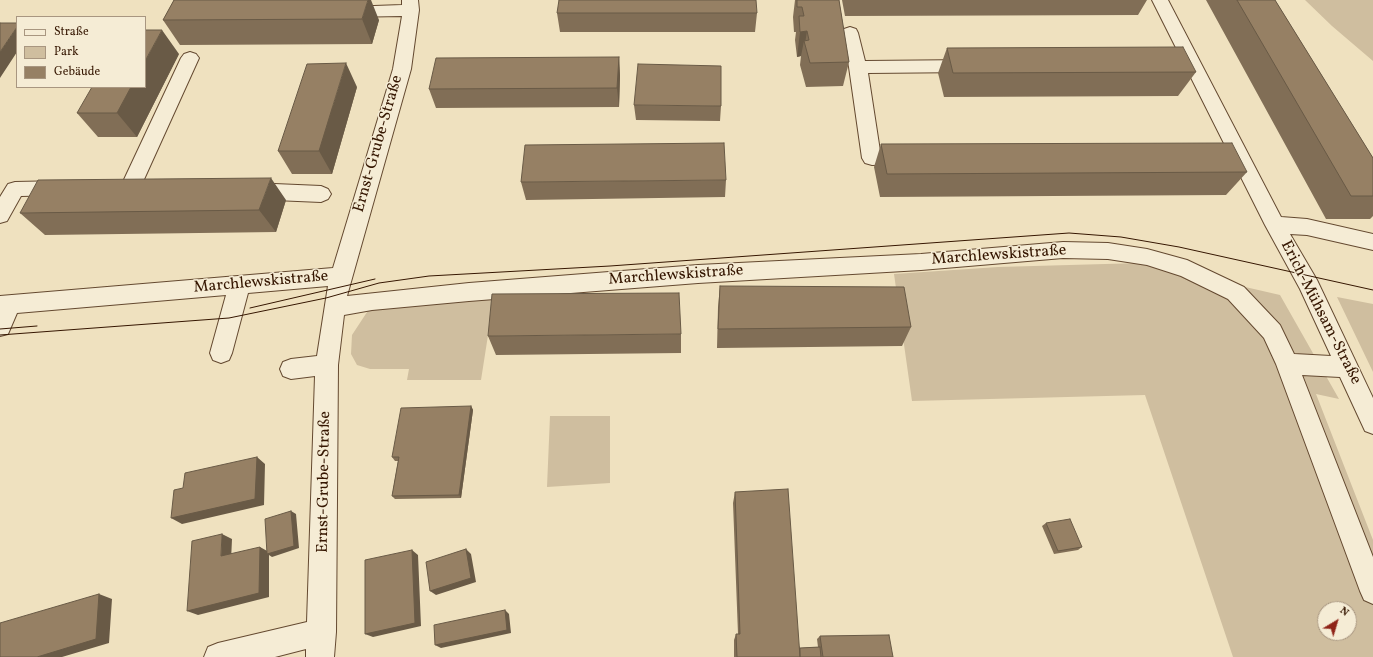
<!DOCTYPE html>
<meta charset="utf-8">
<style>
body{margin:0}
#map{position:relative;width:1373px;height:657px;overflow:hidden;background:#efe1bf;font-family:Vollkorn,serif}
canvas{display:block}
.legend{position:absolute;left:16px;top:16px;width:130px;height:72px;box-sizing:border-box;background:#f5ecd5;border:1px solid #a89680;margin:0;padding:5px 7px;list-style:none;font-size:12px;color:#351601}
.legend li{display:flex;align-items:center;gap:8px;height:20px}
.legend b{width:20px;border:1px solid #a89680}
.north{position:absolute;left:1317px;top:601px;width:40px;height:40px;box-sizing:border-box;background:#f5ecd5;border:1px solid #a89680;border-radius:50%;rotate:38deg;font-size:11px;font-weight:700;line-height:16px;text-align:center;color:#351601}
.north::after{content:'';display:block;margin:auto;width:14px;height:18px;background:#8f2418;clip-path:polygon(50% 0,100% 100%,50% 72%,0 100%)}
</style>
<div id="map">
<canvas width="1373" height="657"></canvas>
<ul class="legend">
<li><b style="height:5px;background:#f5ecd5"></b>Straße</li>
<li><b style="height:11px;background:#cfbe9f"></b>Park</li>
<li><b style="height:11px;background:#968064"></b>Gebäude</li>
</ul>
<div class="north">N</div>
</div>
<script>
const g = document.querySelector('canvas').getContext('2d');
g.lineJoin = 'round';
function paint(path, color) { g.fillStyle = color; g.fill(path, 'evenodd'); }
const shape = rows => new Path2D(rows.map(r => 'M' + r).join(''));
function stroke(path, color, width, dash) { g.strokeStyle = color; g.lineWidth = width; g.lineCap = dash ? 'butt' : 'round'; g.setLineDash(dash || []); g.stroke(path); }
function label(font, color, halo, rows, align = 'center') {
  g.font = font + ' Vollkorn,serif'; g.lineWidth = 3; g.setLineDash([]); g.textBaseline = 'middle'; g.strokeStyle = halo; g.fillStyle = color; for (const [text, x, y, turn = 0] of rows) {
    g.save(); g.translate(x, y); g.rotate((+turn || 0) * Math.PI / 180); g.textAlign = isNaN(turn) ? turn : align; if (halo) g.strokeText(text, 0, 0); g.fillText(text, 0, 0); g.restore();
  }
}
const green = shape([
 [1305,0,1373,0,1373,61,1332,26],
 [1141,263,1280,295,1339,399,1316,394,1373,540,1373,657,1233,657,1145,395,912,401,894,274,998,267],
 [1325,609,1349,609,1349,633,1325,633],
 [494,297,481,380,407,380,409,369,370,369,357,365,351,354,352,335,371,306],
 [1337,297,1373,304,1373,372],
 [550,416,610,416,610,483,547,487]
]);
const minor = shape([
 [402,0,418,0,419,10,411,69,347,296,469,283,698,265,921,254,1063,242,1108,243,1147,249,1187,260,1244,287,1280,325,1294,354,1331,356,1300,289,1265,225,1152,0,1168,0,1281,217,1307,219,1373,234,1373,250,1307,235,1290,234,1317,280,1373,398,1373,434,1365,431,1340,377,1302,375,1373,557,1373,604,1364,600,1360,591,1276,364,1264,338,1228,299,1181,276,1147,265,1108,259,1063,258,921,270,698,283,469,301,372,310,344,315,338,365,336,632,334,657,306,657,306,649,275,657,204,657,208,647,218,643,307,622,315,376,291,379,283,376,280,369,283,362,291,359,317,356,328,286,248,293,232,353,229,360,221,363,213,360,210,353,226,295,17,313,8,334,0,336,0,296,333,268,393,69,402,16,346,17,340,16,338,12,340,8,346,7,402,5,402,0],
 [850,27,856,29,858,33,865,61,971,60,977,62,980,66,977,70,971,72,868,73,880,151,907,150,914,152,917,157,914,162,907,164,872,165,865,163,862,158,849,67,842,33,844,29,850,27],
 [190,52,196,54,199,58,141,186,138,191,131,193,124,191,121,186,181,58,184,54,190,52],
 [63,181,70,183,73,188,70,193,63,195,21,196,7,221,0,223,0,197,8,184,15,182,63,181],
 [251,183,321,186,328,189,331,194,328,199,321,202,251,199,244,196,241,191,244,186,251,183]
]);
const tram = shape([
 [250,308,375,279],
 [0,329,37,326],
 [0,335,229,318,326,298,379,283,429,276,610,266,1069,233,1121,237,1179,247,1373,290]
]);
const wall = shape([
 [174,0,379,20,372,44,180,45,163,20],
 [795,0,839,0,849,62,843,86,806,87,800,65,801,56,797,57,795,40,796,32,794,32,793,17],
 [842,0,1147,0,1138,15,845,16],
 [1206,0,1275,0,1373,158,1373,216,1370,219,1326,219],
 [557,13,757,13,755,32,560,32],
 [947,48,1196,72,1178,96,944,97,938,73],
 [179,54,137,137,98,137,77,113],
 [619,57,620,76,619,107,436,108,429,89],
 [357,87,332,174,292,174,278,151],
 [634,105,721,106,720,121,636,120],
 [881,144,1247,172,1226,195,880,197,874,167],
 [726,180,725,197,526,200,521,182],
 [286,200,276,232,45,235,20,213],
 [720,286,911,327,902,346,717,348,718,307],
 [681,334,681,353,496,355,488,336],
 [471,406,473,410,461,498,395,499,392,496,398,461,395,461,392,457],
 [735,492,800,648,818,647,817,639,820,636,893,657,734,657,734,640,736,634,738,634,733,503],
 [1046,523,1082,547,1078,550,1054,554,1042,526]
]);
const shadedWall = shape([
 [368,0,371,0,379,20,372,44,362,19],
 [17,27,17,52,0,78,0,52],
 [162,30,179,54,137,137,117,113,131,87,145,87,145,61],
 [807,31,805,44,804,41,801,56,797,57,800,32],
 [619,57,620,76,619,107,617,88],
 [346,63,357,87,332,174,319,151],
 [271,178,286,200,276,232,259,210],
 [471,406,473,410,461,498,459,495],
 [257,457,265,464,264,505,182,524,171,518],
 [291,511,296,514,299,548,272,557,269,555,269,597,198,615,187,611,260,547,269,552],
 [222,534,232,539,231,561,221,556],
 [466,549,471,554,476,582,436,595,430,591],
 [412,550,418,555,421,626,373,637,365,634],
 [99,594,112,599,109,643,62,657,37,657],
 [505,610,509,614,511,633,441,648,435,645]
]);
const building = shape([
 [174,0,368,0,362,19,163,20,174,0],
 [559,0,756,0,757,13,557,13,559,0],
 [797,0,839,0,849,62,810,63,804,41,809,40,807,31,800,32,799,16,804,16,802,7,797,7,797,0],
 [1237,0,1275,0,1373,158,1373,196,1351,196,1237,0],
 [0,23,17,23,17,27,0,52,0,23],
 [145,30,162,30,145,61,145,30],
 [1183,47,1196,72,953,73,947,48,1183,47],
 [619,57,617,88,429,89,436,58,619,57],
 [346,63,319,151,278,151,307,64,346,63],
 [638,64,721,66,721,106,634,105,638,64],
 [92,87,131,87,117,113,77,113,92,87],
 [724,143,726,180,521,182,525,145,724,143],
 [1232,143,1247,172,887,174,881,144,1232,143],
 [271,178,259,210,20,213,38,180,271,178],
 [720,286,904,287,911,327,718,329,720,286],
 [679,293,681,334,488,336,492,294,679,293],
 [471,406,459,495,392,496,399,457,392,457,401,408,471,406],
 [257,457,255,499,171,518,174,490,183,488,185,473,257,457],
 [788,489,800,657,737,657,736,634,740,634,735,492,788,489],
 [291,511,294,546,267,554,265,519,291,511],
 [1070,519,1082,547,1058,551,1046,523,1070,519],
 [222,534,221,556,260,547,259,593,187,611,192,541,222,534],
 [466,549,471,578,430,591,426,562,466,549],
 [412,550,415,623,365,634,365,560,412,550],
 [99,594,96,639,37,657,0,657,0,623,99,594],
 [505,610,507,630,435,645,434,625,505,610],
 [889,635,893,657,823,657,820,636,889,635],
 [820,647,821,657,800,657,800,648,820,647]
]);
const streetNames = [
 ["Ernst-Grube-Straße",379,144,-74],
 ["Marchlewskistraße",999,256,-4],
 ["Marchlewskistraße",676,276,-4],
 ["Marchlewskistraße",261,283,-5],
 ["Erich-Mühsam-Straße",1320,313,63],
 ["Ernst-Grube-Straße",325,482,-89]
];
paint(green, '#cfbe9f');
stroke(minor, '#644930', 2);
paint(minor, '#f5ecd5');
stroke(tram, '#351601', 1);
paint(wall, '#816e56');
paint(shadedWall, '#695a46');
paint(building, '#968064');
stroke(building, '#695a46', 1);
label('16px', '#351601', '#f5ecd5', streetNames);
</script>
